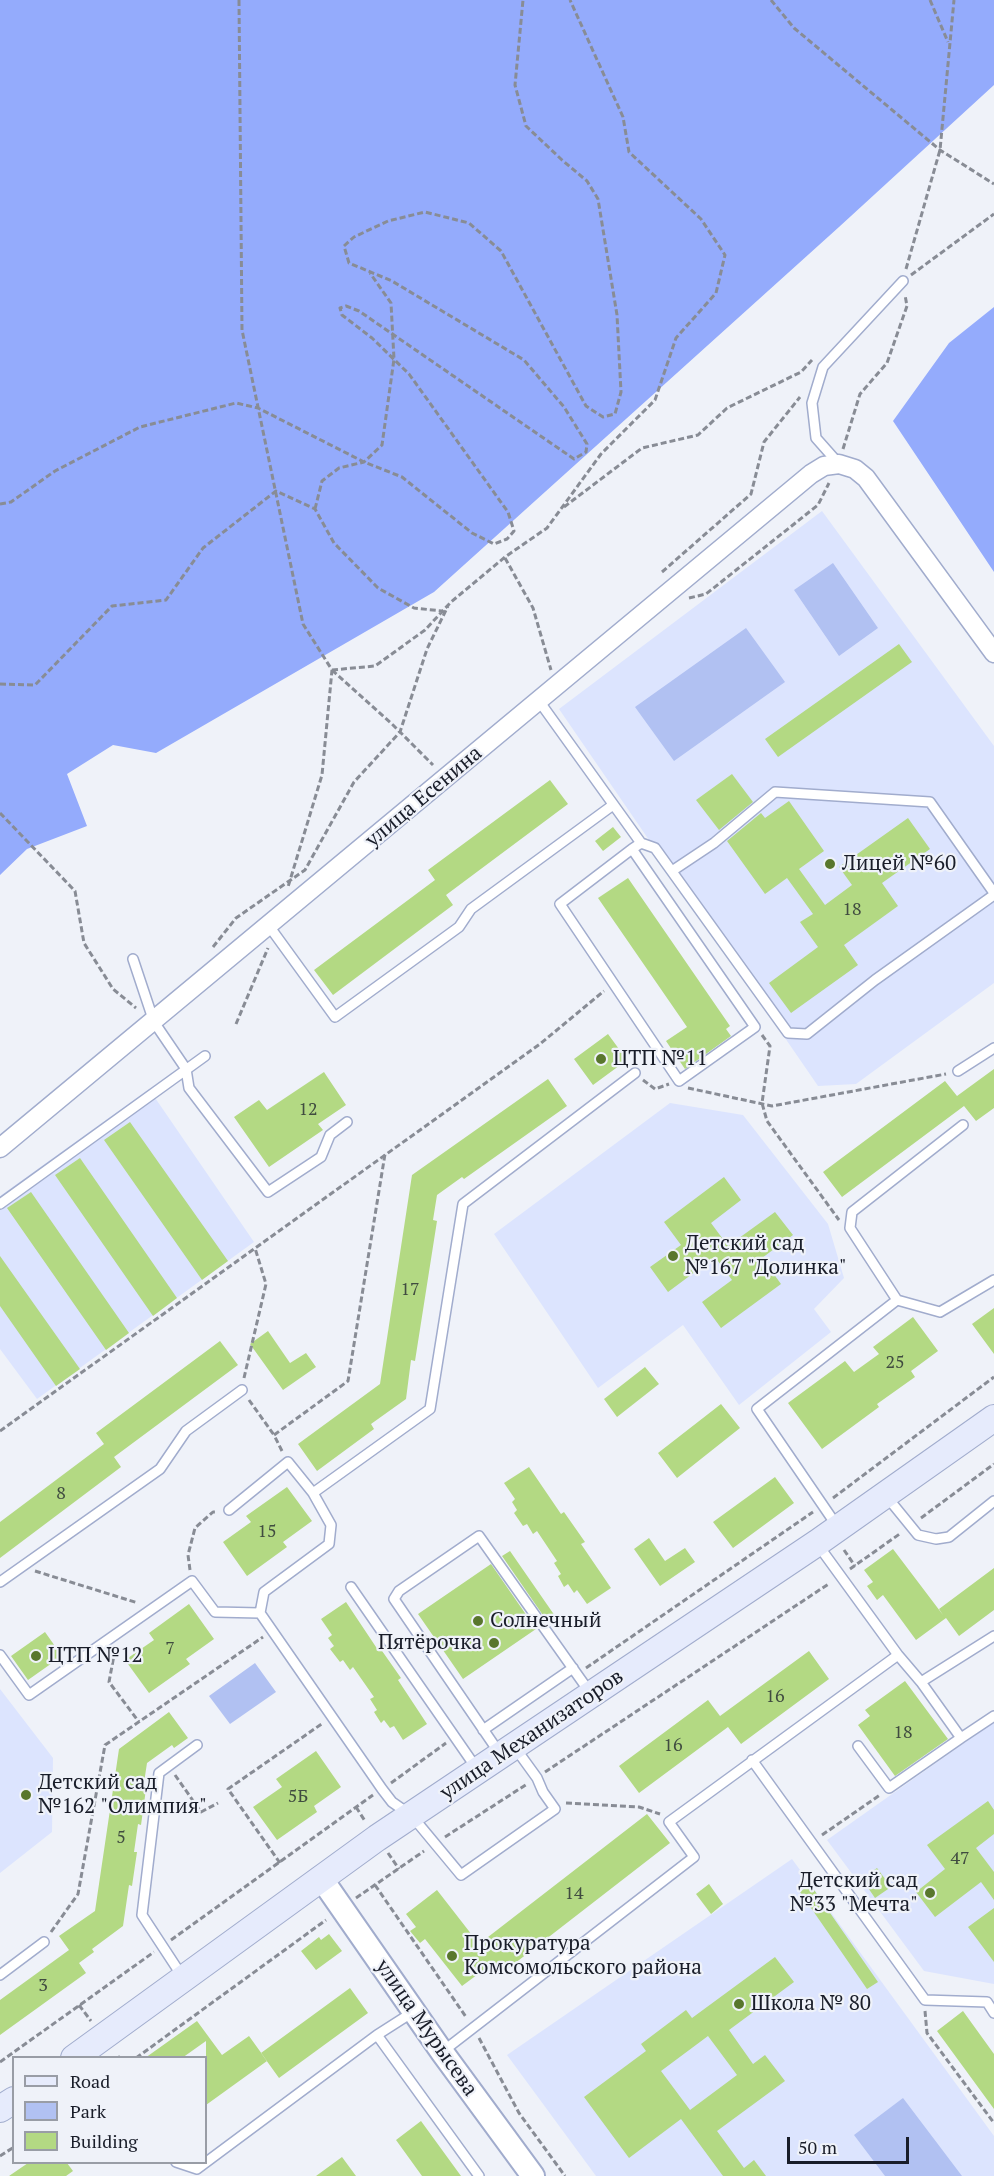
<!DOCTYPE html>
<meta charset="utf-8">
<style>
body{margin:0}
#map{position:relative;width:994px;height:2176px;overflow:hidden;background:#eff2f9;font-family:"PT Serif",serif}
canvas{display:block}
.legend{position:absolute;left:12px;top:2056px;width:195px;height:108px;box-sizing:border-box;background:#eff2f9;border:2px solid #999da6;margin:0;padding:8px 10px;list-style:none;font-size:18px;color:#191d29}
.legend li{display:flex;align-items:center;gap:12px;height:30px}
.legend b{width:30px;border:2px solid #999da6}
.scale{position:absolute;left:787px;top:2137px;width:122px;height:27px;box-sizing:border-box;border:3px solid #191d29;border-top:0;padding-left:8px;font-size:18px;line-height:21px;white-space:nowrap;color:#191d29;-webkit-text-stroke:4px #eff2f9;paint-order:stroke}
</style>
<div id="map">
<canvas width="994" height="2176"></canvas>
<ul class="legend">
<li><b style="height:8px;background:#e6ebfc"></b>Road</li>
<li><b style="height:16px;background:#b1c1f2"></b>Park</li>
<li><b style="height:16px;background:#b3d983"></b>Building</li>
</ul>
<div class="scale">50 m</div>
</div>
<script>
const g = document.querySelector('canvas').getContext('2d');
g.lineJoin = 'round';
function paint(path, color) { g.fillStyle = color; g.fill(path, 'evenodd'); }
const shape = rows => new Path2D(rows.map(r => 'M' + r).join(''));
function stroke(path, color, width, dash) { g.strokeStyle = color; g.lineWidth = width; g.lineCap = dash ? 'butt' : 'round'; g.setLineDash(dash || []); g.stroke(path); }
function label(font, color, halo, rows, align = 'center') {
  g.font = font + ' "PT Serif",serif'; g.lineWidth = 4.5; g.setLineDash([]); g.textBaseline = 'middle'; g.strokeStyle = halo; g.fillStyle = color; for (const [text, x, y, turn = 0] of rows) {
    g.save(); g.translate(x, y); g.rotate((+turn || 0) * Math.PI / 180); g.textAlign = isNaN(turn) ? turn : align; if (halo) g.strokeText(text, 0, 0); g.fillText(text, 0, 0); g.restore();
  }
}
const built = shape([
 [822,511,994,746,994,983,856,1084,818,1086,559,709],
 [149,1089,254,1242,37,1399,0,1349,0,1196],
 [670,1103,743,1115,828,1224,844,1278,814,1309,831,1332,739,1405,683,1325,598,1388,494,1234],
 [0,1689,53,1758,52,1832,0,1873],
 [994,1722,994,1984,924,1971,827,1840],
 [792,1859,994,2136,994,2176,596,2176,507,2055]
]);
const green = shape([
 [833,563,878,628,839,656,794,590],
 [746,628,785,682,674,761,635,707],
 [255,1663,276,1692,230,1724,209,1696],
 [903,2098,962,2176,885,2176,854,2135]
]);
const forest = shape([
 [0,0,994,0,994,85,839,227,434,592,156,753,113,745,67,774,87,826,27,849,0,875],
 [994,307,994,572,893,421,949,343]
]);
const building = shape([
 [899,644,912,662,778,757,765,739],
 [732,774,753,802,719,830,696,800],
 [550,780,568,804,446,895,453,905,333,995,314,970,435,880,428,870],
 [789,801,824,851,799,869,825,905,852,885,839,867,908,818,930,849,882,883,898,906,844,945,858,965,791,1013,769,983,818,947,800,922,813,914,787,878,765,894,727,841,761,813,765,818],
 [613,827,621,837,603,851,595,841],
 [628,878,730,1026,726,1029,731,1036,685,1069,666,1041,687,1027,598,898],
 [608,1034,627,1060,593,1085,574,1059],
 [994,1069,994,1108,976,1121,964,1106,842,1197,823,1172,945,1081,957,1096],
 [324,1072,346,1105,318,1124,323,1130,269,1167,234,1117,259,1100,267,1110],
 [548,1079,567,1106,464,1179,462,1177,437,1195,433,1220,437,1221,415,1361,411,1360,406,1399,371,1424,374,1429,317,1471,298,1444,380,1384,412,1175],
 [130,1122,228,1261,202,1280,104,1140],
 [80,1158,177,1298,153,1316,55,1175],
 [724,1177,741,1200,711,1223,728,1246,775,1212,793,1235,762,1258,781,1284,721,1328,702,1302,732,1280,715,1257,668,1292,650,1267,681,1245,664,1222],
 [31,1192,129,1333,106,1350,7,1208],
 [0,1256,80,1369,56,1386,0,1306],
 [994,1308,994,1354,972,1324],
 [913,1317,938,1351,911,1371,915,1377,877,1404,879,1407,822,1449,788,1403,845,1361,854,1372,879,1354,873,1347],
 [268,1331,290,1363,306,1353,316,1367,283,1390,250,1344],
 [220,1341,238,1365,114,1457,121,1467,0,1558,0,1522,104,1444,96,1433],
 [645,1367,659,1384,617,1417,604,1399],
 [721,1404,740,1428,677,1478,658,1453],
 [529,1467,561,1514,564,1512,585,1542,581,1544,611,1588,587,1604,577,1590,574,1593,568,1584,564,1587,558,1576,561,1574,554,1563,557,1561,537,1531,533,1534,527,1524,523,1526,514,1513,517,1510,512,1502,515,1499,504,1483],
 [775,1477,794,1503,733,1548,713,1522],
 [287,1487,312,1521,283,1542,287,1547,247,1576,223,1542,251,1522,246,1516],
 [649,1538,665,1561,685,1548,695,1562,660,1586,634,1549],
 [893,1549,943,1615,939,1609,994,1568,994,1610,959,1636,946,1618,916,1640,883,1595,877,1600,867,1586,873,1582,864,1570],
 [510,1551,555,1616,547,1621,502,1556],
 [491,1564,536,1629,463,1679,418,1614],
 [346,1602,378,1650,380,1648,401,1678,398,1680,427,1724,403,1740,394,1726,390,1728,384,1720,381,1723,374,1712,377,1710,370,1699,374,1697,353,1667,350,1670,343,1660,340,1662,330,1649,334,1646,328,1638,332,1635,321,1619],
 [189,1604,214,1639,186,1659,190,1664,149,1693,125,1660,154,1640,149,1633],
 [45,1632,62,1656,28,1680,11,1656],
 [809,1651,829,1679,741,1744,728,1727,639,1793,619,1766,708,1700,720,1716],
 [905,1681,948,1739,895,1776,858,1725,870,1716,865,1710],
 [169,1712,188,1738,174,1748,172,1745,147,1763,143,1789,146,1789,141,1825,138,1824,134,1852,137,1852,132,1886,129,1885,123,1926,92,1949,94,1952,79,1963,86,1973,0,2035,0,2000,69,1950,59,1936,95,1911,119,1749],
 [316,1751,341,1787,314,1806,317,1812,277,1840,253,1807,282,1787,276,1779],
 [988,1801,994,1810,994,1834,976,1848,994,1872,994,1900,981,1882,935,1917,916,1892,945,1869,927,1845],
 [647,1814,670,1843,501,1974,493,1963,462,1986,425,1939,420,1943,410,1931,416,1927,406,1914,437,1890,479,1944],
 [877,1868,891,1887,875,1898,862,1879],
 [709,1884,723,1904,711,1914,696,1894],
 [810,1884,878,1982,867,1989,800,1892],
 [994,1908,994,1962,968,1927],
 [329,1934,342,1951,316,1970,301,1951,319,1937,321,1940],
 [775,1957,794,1982,729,2030,753,2064,765,2055,785,2081,717,2131,744,2168,754,2160,766,2176,723,2176,681,2119,629,2158,584,2097,646,2051,641,2044,686,2010,692,2018],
 [708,2036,737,2075,690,2110,661,2071],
 [350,1988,368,2013,279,2078,261,2053],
 [963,2011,994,2054,994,2109,937,2031],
 [197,2021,222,2055,249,2036,267,2061,206,2105,206,2041,182,2058,145,2058],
 [421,2121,461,2176,422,2176,396,2140],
 [342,2157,356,2176,316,2176],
 [28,2163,67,2163,73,2171,66,2176,9,2176]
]);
const path = shape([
 [239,0,242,330,303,624,332,670,322,775,288,887],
 [771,0,794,28,940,150,994,184],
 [930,0,948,42],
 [906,269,940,150,954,0],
 [911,275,994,214],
 [843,449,860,394,887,363,907,306,905,295],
 [0,504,11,502,55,471,140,427,236,403,258,408,364,462,402,477,472,533,494,544,507,539,514,531,508,512,409,374,372,338,342,315,340,308,346,306,359,311,574,459,586,452,587,444,564,407,524,360,392,281,349,263,344,246,354,237,388,221,425,212,469,223,501,251,586,406,603,417,615,414,621,392,617,315,598,199,587,181,562,160,526,126,515,85,523,0],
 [564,507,642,448,698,435,727,408,801,372,812,360],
 [315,509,322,481,339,468,364,462,382,445,394,359,391,303,370,273],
 [505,558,533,608,551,670],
 [662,572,751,494,764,442,800,397],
 [689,598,706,594,818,505,829,483],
 [332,670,375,666,425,630,451,602,505,557,547,528,601,454,655,400,676,338,716,293,725,255,701,219,629,152,623,117,570,0],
 [332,670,393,725,433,765],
 [0,684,35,685,112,606,166,600,203,548,276,491,315,509,334,543,378,588,414,608,442,611],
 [0,813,75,891,84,943,113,989,136,1008],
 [213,947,236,918,305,870,354,782,400,732,427,649,448,606],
 [236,1024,268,948],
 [762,1035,770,1046,762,1103,767,1121,839,1220],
 [643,1080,655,1089,669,1084],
 [688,1088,772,1106,946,1074],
 [244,1378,266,1284,255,1248],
 [249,1400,274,1435],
 [0,1431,540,1044,604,991],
 [282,1451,274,1435,348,1381,385,1154],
 [833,1498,994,1377],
 [921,1518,994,1464],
 [844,1550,855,1566],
 [850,1569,901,1533],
 [190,1570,188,1555,195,1528,213,1512,217,1512],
 [35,1571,138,1603],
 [115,1650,109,1682,139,1722],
 [586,1668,813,1512],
 [545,1772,830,1583],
 [175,1775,201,1812,218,1803],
 [391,1783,446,1743],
 [566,1803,639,1807,660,1814],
 [356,1807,365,1821],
 [822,1835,880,1795],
 [445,1837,527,1784],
 [388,1853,399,1869],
 [280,1863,228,1789,323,1723],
 [375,1885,466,2017],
 [356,1898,424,1851],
 [51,1932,78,1894,105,1745,263,1637],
 [171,1940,373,1795],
 [79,2005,91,2021],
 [925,2011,927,2033,994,2123],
 [479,2038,519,2113,565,2176],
 [118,2056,119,2058],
 [136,2058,326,1920],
 [0,2062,154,1952],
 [0,2156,14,2147]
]);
const service = shape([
 [839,464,816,438,812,403,823,367,903,281],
 [539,701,641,843,632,849,755,1027,679,1081,560,904,632,849],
 [641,843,655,848,788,1033,807,1034,875,980,994,895],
 [672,871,714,843,775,792,930,802,994,893],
 [269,926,335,1017,459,927,471,909,613,805],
 [133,959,154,1022,186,1069,189,1088,268,1192,321,1157,330,1135,347,1122],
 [958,1071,994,1048],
 [963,1125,852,1212,850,1228,897,1300,940,1312,994,1280],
 [0,1204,205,1056],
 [313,1493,331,1525,329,1544,264,1592,260,1613,382,1789,392,1802,412,1816,461,1875,555,1809,543,1792,537,1778,516,1749],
 [887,1497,918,1535,936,1539,949,1537,994,1501],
 [229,1510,288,1462,313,1493,430,1409,463,1204,635,1073],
 [837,1526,757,1409,897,1300],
 [0,1582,160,1469,186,1431,242,1390],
 [351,1587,477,1769],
 [0,1655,29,1695,192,1581,215,1612,260,1613],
 [898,1655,921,1682,961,1738,994,1716],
 [921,1682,994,1636],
 [483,1730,573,1668],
 [858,1746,889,1788,961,1738],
 [500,1754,394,1599,399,1591,479,1536,591,1694],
 [752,1760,925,2000,987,2002,994,2013],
 [0,1975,44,1942],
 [182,1976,142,1915,159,1773,197,1745],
 [413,2012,377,2035,479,2176],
 [442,2052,694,1857,669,1822,898,1655,818,1545],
 [176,2162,197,2169,377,2035]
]);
const minor = shape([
 [0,1148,811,474,824,466,839,464,855,469,866,478,994,653]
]);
const tertiary = shape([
 [321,1878,442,2052,533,2176]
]);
const secondary = shape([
 [74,2058,377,1838,817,1543,994,1418],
 [0,2109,14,2100]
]);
const markers = [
 [830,864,6,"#59772d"],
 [601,1059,6,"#59772d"],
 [673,1256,6,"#59772d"],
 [478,1621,6,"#59772d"],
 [494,1643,6,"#59772d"],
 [36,1656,6,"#59772d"],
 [26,1795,6,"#59772d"],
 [930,1893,6,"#59772d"],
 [452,1956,6,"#59772d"],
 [739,2004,6,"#59772d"]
];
const numberNames = [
 ["18",852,910],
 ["12",308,1110],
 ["17",410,1290],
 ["25",895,1363],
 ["8",61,1494],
 ["15",267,1532],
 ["7",170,1649],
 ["16",775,1697],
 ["18",903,1733],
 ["16",673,1746],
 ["5Б",298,1797],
 ["5",121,1838],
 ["47",960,1859],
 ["14",574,1894],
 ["3",43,1986]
];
const streetNames = [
 ["улица Есенина",424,797,-40],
 ["улица Механизаторов",532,1735,-34],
 ["улица Мурысева",426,2028,55]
];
const poiNames = [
 ["Лицей №60",842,864],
 ["ЦТП №11",613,1059],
 ["Детский сад",685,1244],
 ["№167 \"Долинка\"",685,1268],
 ["Солнечный",490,1621],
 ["Пятёрочка",482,1643,"right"],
 ["ЦТП №12",48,1656],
 ["Детский сад",38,1783],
 ["№162 \"Олимпия\"",38,1807],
 ["Детский сад",918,1881,"right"],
 ["№33 \"Мечта\"",918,1905,"right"],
 ["Прокуратура",464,1944],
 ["Комсомольского района",464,1968],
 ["Школа № 80",751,2004]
];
paint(built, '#dce4fe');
paint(green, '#b1c1f2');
paint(forest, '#94abfc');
paint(building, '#b3d983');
stroke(service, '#a1accd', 12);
stroke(minor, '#a1accd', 21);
stroke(tertiary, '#a1accd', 26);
stroke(secondary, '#a1accd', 28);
stroke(path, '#888c95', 3, [6, 3]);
stroke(service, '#fff', 9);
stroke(minor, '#fff', 18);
stroke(tertiary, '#fff', 22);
stroke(secondary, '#e6ebfc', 26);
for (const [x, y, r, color] of markers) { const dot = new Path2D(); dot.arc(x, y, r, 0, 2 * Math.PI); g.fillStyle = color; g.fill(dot); stroke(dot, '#eff2f9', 2); }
label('18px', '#404c40', null, numberNames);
label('21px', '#191d29', '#eff2f9', streetNames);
label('21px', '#191d29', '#eff2f9', poiNames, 'left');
</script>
